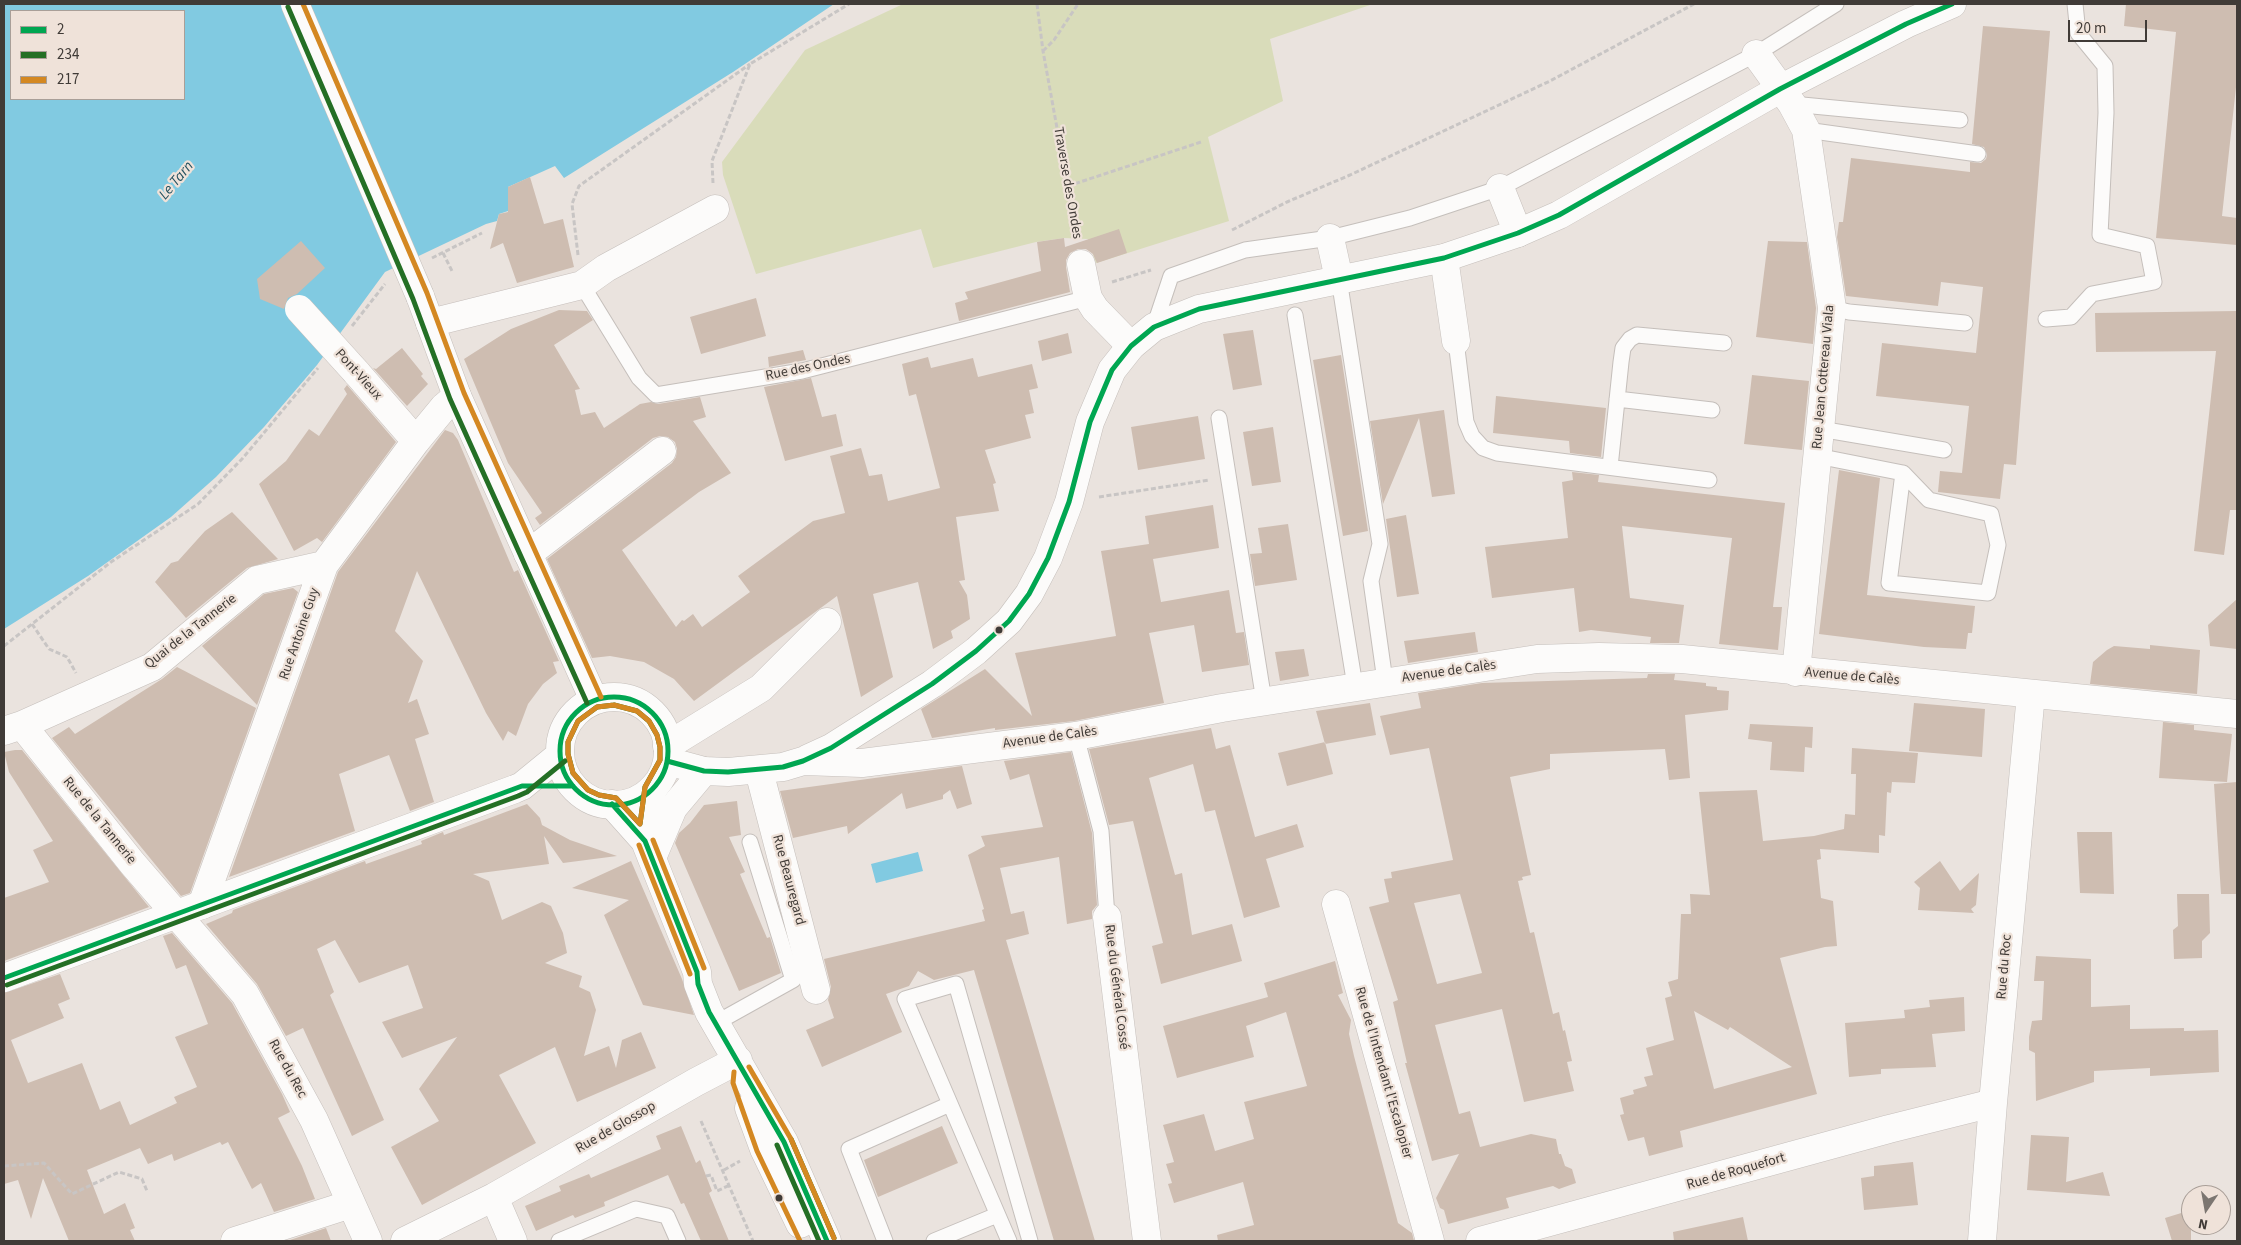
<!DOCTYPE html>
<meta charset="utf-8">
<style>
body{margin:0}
#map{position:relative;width:2241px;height:1245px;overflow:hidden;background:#eae3de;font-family:"Source Sans 3",sans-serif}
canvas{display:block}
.frame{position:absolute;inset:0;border:5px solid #403b37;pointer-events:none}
.legend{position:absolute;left:10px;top:10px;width:175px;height:90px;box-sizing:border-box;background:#efe2d9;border:1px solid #a99f98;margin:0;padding:6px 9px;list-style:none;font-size:15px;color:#403b37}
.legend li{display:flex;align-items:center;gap:10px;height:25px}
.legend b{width:25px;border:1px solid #a99f98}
.north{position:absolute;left:2181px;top:1185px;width:50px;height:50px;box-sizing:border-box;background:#efe2d9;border:1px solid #a99f98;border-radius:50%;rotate:192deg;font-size:14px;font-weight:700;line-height:20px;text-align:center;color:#403b37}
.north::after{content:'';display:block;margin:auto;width:18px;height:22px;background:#7c7671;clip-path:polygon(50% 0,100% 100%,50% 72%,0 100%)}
.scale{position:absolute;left:2068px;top:20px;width:79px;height:22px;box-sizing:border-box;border:2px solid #403b37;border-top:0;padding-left:6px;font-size:15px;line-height:18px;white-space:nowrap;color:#403b37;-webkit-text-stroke:4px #efe2d9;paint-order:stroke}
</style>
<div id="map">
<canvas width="2241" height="1245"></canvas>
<div class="frame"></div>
<ul class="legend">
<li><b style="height:6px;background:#00a651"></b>2</li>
<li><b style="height:6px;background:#246f25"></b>234</li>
<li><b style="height:6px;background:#d48822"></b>217</li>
</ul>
<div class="north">N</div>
<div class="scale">20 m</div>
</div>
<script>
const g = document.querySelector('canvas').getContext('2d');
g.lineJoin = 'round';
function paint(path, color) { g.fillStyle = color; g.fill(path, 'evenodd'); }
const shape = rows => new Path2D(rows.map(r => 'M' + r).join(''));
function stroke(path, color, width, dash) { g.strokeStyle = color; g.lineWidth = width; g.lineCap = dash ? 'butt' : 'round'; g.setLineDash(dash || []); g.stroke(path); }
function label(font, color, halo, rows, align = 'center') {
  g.font = font + ' "Source Sans 3",sans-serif'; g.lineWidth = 4.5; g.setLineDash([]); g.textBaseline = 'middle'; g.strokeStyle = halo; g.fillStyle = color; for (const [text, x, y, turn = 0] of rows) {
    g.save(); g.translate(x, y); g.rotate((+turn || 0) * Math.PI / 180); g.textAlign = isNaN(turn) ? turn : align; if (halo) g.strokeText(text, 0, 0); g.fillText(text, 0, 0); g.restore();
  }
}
const green = shape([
 [903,4,1373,4,1270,39,1283,101,1208,137,1229,221,1096,263,1088,239,1064,238,1036,242,933,268,921,229,756,274,723,175,722,162,805,50]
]);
const water = shape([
 [4,4,834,4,733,72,564,178,555,166,508,187,508,211,499,214,497,221,486,224,385,272,317,365,264,427,216,477,171,517,88,576,4,629],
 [11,11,184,11,184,99,11,99],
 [918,852,923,871,876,883,871,864]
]);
const building = shape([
 [2126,4,2237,4,2237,78,2222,216,2237,218,2237,245,2156,238,2176,32,2124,26],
 [1983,26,2050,31,2016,465,2004,464,2000,499,1938,492,1940,471,1962,473,1969,406,1876,396,1882,343,1976,353,1983,287,1941,282,1938,306,1846,296,1837,237,1839,222,1843,222,1851,158,1970,172,1970,162,1981,163,1986,159,1987,155,1984,147,1972,144],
 [530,177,544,224,563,219,574,267,517,283,503,243,490,249,499,214,508,212,508,187],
 [1119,229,1127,253,1097,263,1093,254,1086,249,1078,249,1070,253,1066,260,1066,267,1070,292,959,321,955,303,968,299,965,292,1041,271,1037,242,1064,238,1065,247],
 [301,241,325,268,297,294,288,298,284,309,260,299,257,279],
 [1768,241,1807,242,1816,308,1813,344,1756,337],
 [756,298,766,336,701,354,690,317],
 [559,310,587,311,593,320,554,345,580,389,575,390,581,415,595,412,604,428,640,404,651,402,658,404,700,397,706,417,693,421,731,473,699,492,622,550,676,627,682,620,684,621,693,614,702,627,750,592,738,576,813,521,845,513,830,456,861,448,869,476,882,474,888,501,940,488,916,394,909,396,902,364,928,357,931,368,973,358,978,377,1032,364,1038,388,1029,390,1034,413,1025,415,1031,438,985,450,996,483,993,484,999,511,956,517,965,580,959,581,967,595,970,619,951,631,953,638,933,649,918,582,873,594,893,677,861,697,837,596,694,701,674,679,644,662,610,656,592,658,547,559,672,463,676,457,677,449,675,442,668,437,660,436,653,438,540,525,535,518,542,513,508,463,464,359,511,329],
 [2237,311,2237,510,2230,510,2224,555,2194,551,2216,351,2096,352,2095,313],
 [1253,330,1262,385,1233,390,1223,334],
 [1068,333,1072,353,1042,361,1038,341],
 [402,348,423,374,421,376,428,384,407,406,373,368,376,369],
 [803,350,806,360,769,367,768,357],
 [1341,355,1368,531,1343,536,1313,360],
 [1752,375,1809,381,1802,450,1744,444],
 [811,378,822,417,836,414,843,446,785,461,764,387],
 [347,385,396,442,322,542,317,538,294,551,259,484,286,461,309,429,319,436,347,394,344,389],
 [1496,396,1606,408,1601,457,1570,453,1569,441,1493,433],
 [1444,410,1455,494,1432,497,1419,418,1383,504,1370,421],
 [1198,416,1205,459,1138,470,1131,427],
 [1273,427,1281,482,1252,486,1243,432],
 [445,430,453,433,458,440,514,572,518,570,559,661,553,662,557,673,543,684,528,704,516,736,508,731,503,741,486,713,417,571,395,631,423,661,408,703,417,699,429,734,415,739,434,802,410,811,389,755,339,774,355,831,229,877,338,572],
 [1839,470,1880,478,1867,595,1975,606,1972,633,1968,633,1966,649,1924,647,1819,634],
 [1572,472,1599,475,1598,482,1785,503,1773,607,1782,607,1778,650,1719,644,1732,538,1622,526,1630,598,1684,605,1679,643,1650,643,1651,637,1591,630,1579,632,1574,588,1492,598,1485,547,1568,538,1562,482,1573,480],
 [1213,505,1219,548,1153,559,1161,602,1229,590,1236,633,1244,632,1249,665,1202,672,1194,625,1149,633,1164,703,1074,721,995,730,995,728,932,738,921,709,985,669,1032,716,1015,653,1116,636,1101,551,1149,544,1145,516],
 [232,512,278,559,247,568,186,618,155,582,171,563,178,561,205,531],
 [1406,515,1419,594,1397,597,1386,519],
 [1288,524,1297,580,1255,586,1250,554,1262,553,1258,528],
 [293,588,298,592,257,705,202,646,264,594],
 [2237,599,2237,649,2210,646,2208,625],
 [1475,632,1478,652,1408,663,1404,641],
 [2150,645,2200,650,2197,694,2090,684,2093,662,2107,650,2114,646,2150,649],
 [1304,649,1309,676,1280,681,1275,652],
 [177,667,256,708,190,893,181,896,52,738,69,727,75,734,162,679],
 [1648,674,1675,674,1674,680,1706,683,1706,686,1717,687,1717,690,1729,691,1728,710,1685,715,1690,778,1669,780,1665,749,1550,754,1550,769,1510,777,1531,875,1522,877,1523,880,1518,881,1530,933,1534,932,1553,1014,1559,1012,1563,1031,1565,1030,1572,1061,1567,1062,1574,1091,1524,1102,1502,1009,1435,1025,1459,1114,1470,1111,1480,1147,1531,1134,1556,1139,1559,1154,1561,1154,1565,1166,1572,1169,1576,1183,1559,1189,1553,1186,1506,1198,1509,1208,1448,1224,1444,1210,1440,1208,1436,1198,1459,1154,1432,1161,1405,1063,1407,1063,1393,1002,1398,1000,1369,907,1389,902,1384,879,1392,878,1391,872,1453,860,1429,748,1390,755,1380,716,1421,708,1418,693,1482,683,1647,678],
 [1460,894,1482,973,1437,984,1414,903],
 [1370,703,1376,735,1325,744,1316,711],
 [1914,703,1985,709,1982,757,1909,751],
 [2163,722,2194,725,2194,730,2232,734,2227,782,2159,778],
 [1750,724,1813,727,1812,748,1805,747,1804,772,1770,770,1772,742,1748,739],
 [1211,728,1216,749,1230,745,1255,837,1297,824,1304,847,1266,859,1280,907,1244,918,1215,810,1205,812,1193,764,1149,778,1175,875,1182,873,1192,935,1232,924,1242,961,1161,984,1152,946,1163,943,1133,821,1109,825,1089,749],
 [1325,742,1333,774,1287,786,1278,753],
 [1852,748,1918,753,1915,783,1892,782,1891,793,1887,792,1885,836,1879,835,1879,853,1820,849,1821,859,1817,860,1821,898,1833,901,1837,946,1825,947,1780,958,1817,1094,1680,1131,1683,1147,1649,1156,1644,1137,1628,1141,1620,1115,1624,1114,1620,1098,1634,1094,1633,1090,1647,1086,1644,1077,1653,1075,1646,1048,1674,1040,1665,998,1672,996,1668,982,1678,979,1681,914,1691,914,1690,894,1710,895,1699,792,1757,790,1763,841,1814,836,1844,829,1845,814,1855,815,1856,774,1851,774],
 [1694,1011,1728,1030,1730,1027,1792,1067,1714,1089],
 [15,750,22,750,149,907,4,961,4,898,49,882,33,850,53,841,9,772,4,752],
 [1071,752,1092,833,1097,905,1092,911,1092,919,1067,924,1059,857,1000,868,1011,914,1024,911,1029,934,1006,940,1095,1241,1054,1241,974,970,934,980,918,971,909,986,886,994,902,1032,822,1067,806,1030,834,1018,828,1000,831,987,824,959,985,921,982,910,984,909,968,855,985,846,981,836,1043,827,1029,774,1010,780,1004,761],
 [962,766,972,804,957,809,950,790,943,795,943,799,906,809,902,793,848,834,847,826,793,838,780,791],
 [2237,782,2237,894,2221,894,2214,784],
 [737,801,741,835,729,837,745,872,740,874,767,938,770,937,781,973,739,991,675,843,679,833,690,823,704,805],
 [527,804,540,818,542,825,570,840,617,856,563,863,544,836,549,864,473,874,489,881,502,920,542,902,551,906,563,933,567,953,545,963,582,976,579,987,590,992,596,1010,584,1056,609,1046,616,1068,622,1040,641,1032,656,1068,577,1102,555,1047,499,1075,536,1143,422,1205,391,1147,439,1121,419,1089,457,1037,402,1058,382,1022,423,1008,408,965,359,983,335,940,317,949,334,992,330,995,384,1120,352,1136,303,1028,286,1036,257,984,206,924,232,913,233,910,365,861,366,864,422,844,421,841,443,832,444,835],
 [2077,832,2112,832,2114,894,2080,893],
 [631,861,682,979,694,1015,643,1005,604,915,629,900,572,888],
 [1940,861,1960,891,1979,873,1976,905,1971,909,1974,913,1918,910,1920,888,1914,882],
 [2177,894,2209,894,2210,933,2202,941,2202,958,2174,959,2173,930,2178,926],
 [172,933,232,1003,282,1094,290,1112,278,1118,302,1166,315,1199,274,1212,261,1183,252,1189,228,1142,222,1145,220,1142,174,1161,172,1154,148,1164,140,1148,87,1170,104,1214,125,1203,135,1228,130,1230,135,1241,69,1241,43,1178,31,1219,18,1180,4,1184,4,993,60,974,70,999,58,1004,64,1018,11,1040,28,1083,82,1063,100,1110,120,1101,130,1125,177,1103,174,1097,197,1087,175,1037,208,1024,186,965,176,969,163,936],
 [2036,956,2091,959,2091,1007,2130,1005,2130,1029,2184,1028,2184,1031,2218,1030,2219,1072,2150,1076,2150,1068,2094,1071,2094,1082,2036,1101,2035,1053,2029,1050,2029,1037,2032,1021,2042,1020,2044,981,2034,981],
 [1335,961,1343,993,1338,995,1351,1020,1349,1034,1354,1056,1398,1223,1412,1233,1414,1241,1218,1241,1217,1235,1254,1225,1243,1182,1174,1203,1168,1184,1172,1183,1166,1164,1174,1162,1163,1125,1204,1114,1215,1151,1254,1139,1244,1102,1307,1086,1286,1012,1246,1026,1254,1057,1177,1078,1163,1026,1268,997,1264,983],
 [1964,997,1965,1031,1932,1034,1936,1067,1881,1069,1881,1074,1849,1077,1845,1023,1905,1018,1904,1010,1930,1007,1929,1000],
 [681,1126,696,1163,700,1160,712,1191,709,1193,729,1241,701,1241,684,1203,681,1204,668,1175,604,1202,605,1206,575,1218,573,1215,536,1231,525,1206,561,1191,559,1186,589,1174,591,1178,661,1149,656,1136],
 [942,1126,958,1163,878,1197,864,1160],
 [2031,1135,2069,1137,2066,1182,2103,1172,2110,1196,2027,1190],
 [1913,1162,1918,1205,1864,1210,1861,1178,1874,1176,1874,1166],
 [2191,1210,2191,1241,2172,1241,2165,1218],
 [1743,1217,1748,1241,1674,1241,1673,1232],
 [326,1228,331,1241,287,1241]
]);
const path = shape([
 [1037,4,1043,51,1077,238],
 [1043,51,1054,40,1078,4],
 [713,183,712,161,750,64,849,4],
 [1068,186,1201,142],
 [1232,230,1287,202,1350,175,1550,81,1694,4],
 [443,253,453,273],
 [578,255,572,204,579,186,750,64],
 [432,258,482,233],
 [1112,282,1151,270],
 [352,326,385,284],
 [1099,497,1209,480],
 [32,624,49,649,67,657,76,673],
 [4,646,111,562,198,504,242,459,318,368],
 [701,1121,753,1241],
 [4,1166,44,1163,72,1194,119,1172,142,1179,147,1191],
 [724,1170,740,1161],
 [706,1176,711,1175,717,1191,730,1185]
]);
const lane = shape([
 [1792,104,1960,120],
 [1806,130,1978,154],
 [1339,279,1380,544,1371,581,1385,681],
 [582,285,639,378,656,395,802,371,1088,298],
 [1832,308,1849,312,1965,323],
 [1295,315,1355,686],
 [2046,319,2071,317,2092,294,2154,282,2147,246,2100,235,2106,113,2105,66,2078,33,2075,4],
 [1154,327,1171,276,1245,250,1330,238,1410,218,1500,188,1756,54,1836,4],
 [1456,341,1466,422,1472,436,1483,448,1497,453,1709,480],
 [1617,399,1712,410],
 [1219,418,1264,701],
 [1820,429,1944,450],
 [1817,456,1903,473,1929,500,1991,514,1998,545,1988,593,1889,583,1903,473],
 [1610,467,1621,362,1623,348,1630,339,1637,335,1724,343],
 [1076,736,1101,831,1107,917],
 [723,1019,793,980,750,842],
 [559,1241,636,1209,667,1216,678,1241],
 [885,1241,849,1149,950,1104],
 [934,1241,997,1215],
 [1009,1241,905,999,956,984,1030,1241]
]);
const street = shape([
 [1756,54,1792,104,1806,130,1832,308,1796,672],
 [1500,188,1518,233],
 [1330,238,1339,279],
 [1444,258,1456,341],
 [1081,264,1088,298,1095,309,1131,346],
 [430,323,582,285,606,268,715,209],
 [356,372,416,441],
 [528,554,662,451],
 [22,725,132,863,245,994,314,1120,368,1241],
 [4,731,22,725,152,667,257,580,324,565],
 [667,746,761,688,827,622],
 [759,771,816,990],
 [612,804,645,841,697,972,698,984,709,1012,784,1142,827,1241],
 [645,841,652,789],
 [652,858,673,808,704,771],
 [1336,904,1430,1241],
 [202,905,324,565,416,441,444,407,457,396],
 [1107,917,1147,1241],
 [749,1108,764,1149,800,1224],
 [494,1197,513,1241],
 [235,1241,351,1204],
 [405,1241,494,1197,696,1082,738,1060],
 [1480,1241,1889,1129,1993,1103],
 [1982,1241,1993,1103,2031,694]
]);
const secondary = shape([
 [420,296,457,396,594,700],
 '560 751a54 54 0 1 1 108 0a54 54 0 1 1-108 0Z',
 [807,759,831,748,932,684,976,651,1009,621,1029,594,1048,558,1069,502,1090,422,1112,370,1131,346,1154,327,1199,309,1444,258,1518,233,1559,215,1780,89,1906,24,1952,4],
 [667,761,704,771,728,772,783,767,803,761,862,763,1076,736,1222,708,1537,659,1599,657,1682,659,2237,714],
 [4,978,515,789,522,786,560,755]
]);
const streetBridge = shape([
 [299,309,356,372]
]);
const secondaryBridge = shape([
 [295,4,420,296]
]);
const bus1 = shape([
 '560 751a54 54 0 1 1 108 0a54 54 0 1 1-108 0Z',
 [667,761,704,771,728,772,783,767,803,761,831,748,932,684,976,651,1009,621,1029,594,1048,558,1069,502,1090,422,1112,370,1131,346,1154,327,1199,309,1444,258,1518,233,1559,215,1780,89,1906,24,1952,4],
 [612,804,645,841,697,972,698,984,709,1012,784,1142,827,1241],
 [4,978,522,786,573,786]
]);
const bus2 = shape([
 [288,7,413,299,450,399,587,703],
 [614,705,637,711,649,721,657,735,660,747,660,760,645,787,640,824,616,798,599,795,588,790,573,773,568,754,568,742,578,721,597,707,614,705],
 [7,985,518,796,527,792,565,761],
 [791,1139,834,1238],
 [777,1145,819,1241]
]);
const bus3 = shape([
 [303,4,427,293,464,393,601,697],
 [614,705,637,711,649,721,657,735,660,747,660,760,645,787,640,824,616,798,599,795,588,790,573,773,568,754,568,742,578,721,597,707,614,705],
 [653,840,704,968],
 [639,845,690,974],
 [749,1067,791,1139,834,1238],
 [734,1072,733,1083,757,1151,800,1241]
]);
const markers = [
 [999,630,4.5,"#403b37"],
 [779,1198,4.5,"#403b37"]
];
const streetNames = [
 ["Traverse des Ondes",1067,183,80],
 ["Rue des Ondes",808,368,-12],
 ["Pont-Vieux",358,375,48],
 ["Rue Jean Cottereau Viala",1824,377,-85],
 ["Quai de la Tannerie",191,632,-38],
 ["Rue Antoine Guy",300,634,-71],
 ["Avenue de Calès",1449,672,-8],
 ["Avenue de Calès",1852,677,5],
 ["Avenue de Calès",1050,738,-8],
 ["Rue de la Tannerie",99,821,51],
 ["Rue Beauregard",788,880,75],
 ["Rue du Roc",2005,967,-85],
 ["Rue du Général Cossé",1116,987,83],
 ["Rue du Rec",287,1069,61],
 ["Rue de l'Intendant l'Escalopier",1383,1073,74],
 ["Rue de Glossop",616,1128,-30],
 ["Rue de Roquefort",1736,1172,-16]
];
const waterNames = [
 ["Le Tarn",177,181,-50]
];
paint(green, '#d9dcba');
paint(water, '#81cae1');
paint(building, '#cebdb1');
stroke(lane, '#c5bfbb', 17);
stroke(street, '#c5bfbb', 29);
stroke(secondary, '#c5bfbb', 29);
stroke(path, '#c8c5c4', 3, [5, 2.5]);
stroke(lane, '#fcfbfa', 15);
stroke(street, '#fcfbfa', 28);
stroke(secondary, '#fcfbfa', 28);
stroke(streetBridge, '#c5bfbb', 29, []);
stroke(secondaryBridge, '#c5bfbb', 29, []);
stroke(streetBridge, '#fcfbfa', 28);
stroke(secondaryBridge, '#fcfbfa', 28);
stroke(bus1, '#00a651', 5);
stroke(bus2, '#246f25', 5);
stroke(bus3, '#d48822', 5);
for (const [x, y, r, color] of markers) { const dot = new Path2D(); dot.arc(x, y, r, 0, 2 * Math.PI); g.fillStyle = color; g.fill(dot); stroke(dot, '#efe2d9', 2); }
label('14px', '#403b37', '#efe2d9', streetNames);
label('italic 15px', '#235160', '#efe2d9', waterNames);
</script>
